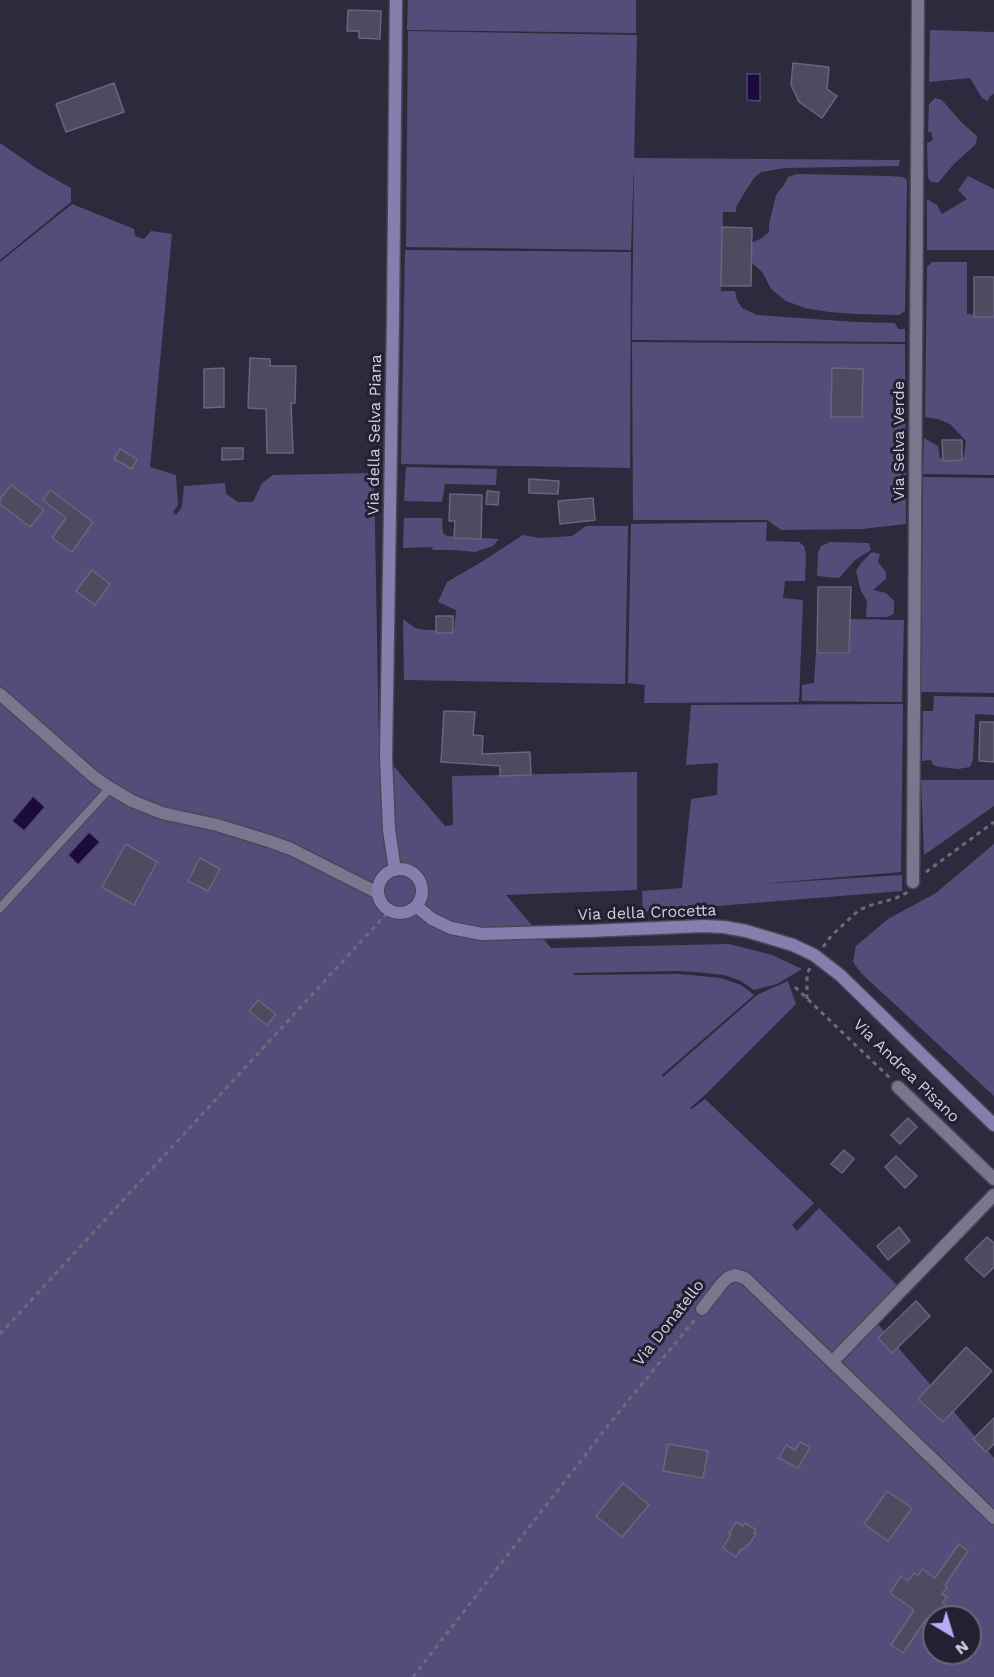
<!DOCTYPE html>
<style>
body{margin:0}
#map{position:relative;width:994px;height:1677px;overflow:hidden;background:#2d2a3d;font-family:"Work Sans",sans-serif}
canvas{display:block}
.north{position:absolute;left:922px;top:1605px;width:60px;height:60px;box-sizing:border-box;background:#232033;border:2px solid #696677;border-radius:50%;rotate:142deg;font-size:16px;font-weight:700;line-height:24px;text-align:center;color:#d1d0dd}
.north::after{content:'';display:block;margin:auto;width:21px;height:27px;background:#b8abf7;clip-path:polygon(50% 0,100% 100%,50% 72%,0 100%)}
</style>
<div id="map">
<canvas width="994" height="1677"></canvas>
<div class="north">N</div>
</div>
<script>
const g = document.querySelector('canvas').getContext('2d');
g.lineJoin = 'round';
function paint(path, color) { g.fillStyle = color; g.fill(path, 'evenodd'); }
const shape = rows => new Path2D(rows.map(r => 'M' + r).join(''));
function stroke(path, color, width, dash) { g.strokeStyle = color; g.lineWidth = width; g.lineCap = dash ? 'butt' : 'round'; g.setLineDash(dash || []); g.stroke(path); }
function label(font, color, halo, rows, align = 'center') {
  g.font = font + ' "Work Sans",sans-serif'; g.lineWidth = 6; g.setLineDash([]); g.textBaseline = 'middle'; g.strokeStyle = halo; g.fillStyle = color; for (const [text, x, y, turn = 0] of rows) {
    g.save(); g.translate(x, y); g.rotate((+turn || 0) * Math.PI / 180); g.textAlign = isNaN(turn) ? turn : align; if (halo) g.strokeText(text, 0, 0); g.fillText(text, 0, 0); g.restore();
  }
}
const green = shape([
 [408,0,636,0,636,33,407,30],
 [930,30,994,32,994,94,990,96,988,101,982,98,970,78,929,82],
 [408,31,637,35,634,158,900,160,899,166,785,168,761,172,754,178,745,192,736,207,736,212,723,212,721,291,735,291,737,300,742,308,757,315,855,322,895,323,898,329,905,329,905,342,632,340,634,160,631,250,406,247],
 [935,98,942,100,961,122,977,136,976,144,954,164,938,183,931,182,928,178,927,143,933,140,931,132,928,132,929,104],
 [0,143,39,170,71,188,71,202,0,260],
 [797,174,888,176,903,177,907,180,905,311,899,315,856,314,829,312,805,308,786,301,771,289,763,273,752,263,751,243,762,238,769,232,769,224,776,195,784,185,788,177],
 [968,176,994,189,994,250,927,250,927,199,937,205,942,214,967,199,958,190],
 [72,204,134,229,135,236,144,239,151,231,172,234,150,467,176,475,178,505,173,512,176,515,182,507,184,486,225,483,226,494,238,502,253,502,262,483,273,475,374,473,379,749,445,826,453,825,452,776,637,772,637,890,506,895,551,948,729,944,772,955,802,969,777,984,754,990,741,981,724,975,697,972,676,971,573,973,575,975,680,974,721,978,741,985,754,995,662,1075,663,1077,757,995,788,981,796,1004,704,1096,690,1108,692,1109,705,1099,814,1203,792,1225,797,1231,819,1208,899,1287,870,1315,994,1458,994,1677,0,1677,0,262],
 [934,1617,970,1617,970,1653,934,1653],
 [405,250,631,252,630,468,401,464],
 [932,262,967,262,967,314,994,316,994,475,923,474,924,438,938,446,940,458,964,457,966,441,950,424,938,419,925,417,927,267],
 [632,342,905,344,906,524,862,529,781,530,767,520,633,520],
 [406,467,497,469,496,485,445,484,442,502,404,501],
 [923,477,994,478,994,693,921,692],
 [404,518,442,518,443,533,447,536,499,539,493,546,475,552,452,550,433,550,432,547,403,548],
 [767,522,766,541,799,542,804,546,806,555,805,581,785,581,783,598,803,600,799,702,644,703,645,685,628,683,631,524],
 [586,526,628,526,625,684,404,680,403,619,415,628,425,630,454,630,456,610,438,602,447,582,483,561,523,535,540,538,572,536],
 [830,542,869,543,871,550,855,560,839,578,817,576,818,552,821,546],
 [872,552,880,554,878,562,886,572,886,579,873,590,886,593,894,601,894,614,887,617,866,617,867,601,861,591,856,571,861,563],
 [850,619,904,620,902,702,802,701,802,685,814,683,816,654,848,654],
 [934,696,994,697,994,715,975,714,973,760,970,767,958,769,940,767,933,765,931,760,922,761,923,711,933,711],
 [903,704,901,872,759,884,902,875,902,891,643,912,642,891,682,888,691,799,717,795,718,763,686,765,691,705],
 [921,780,994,780,994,806,924,855],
 [994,844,994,1096,862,974,853,962,856,946,888,919,936,893]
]);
const water = shape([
 [747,74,760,74,760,101,747,100,747,74],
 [33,796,45,807,24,831,12,821,33,796],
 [89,832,100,842,78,865,68,855,89,832]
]);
const building = shape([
 [348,10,381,11,380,39,359,38,359,31,347,31,348,10],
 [793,63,829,67,827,89,837,96,822,118,799,102,791,85,793,63],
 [114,83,124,112,66,132,56,104,114,83],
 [722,227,752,228,751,286,721,286,722,227],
 [974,277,994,277,994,317,974,317,974,277],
 [250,358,270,359,270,366,296,366,295,403,291,403,293,453,267,453,266,409,248,408,250,358],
 [224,368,224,407,204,408,204,369,224,368],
 [832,368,863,369,862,417,831,417,832,368],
 [942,440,962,440,962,460,943,461,942,440],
 [222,448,243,448,243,459,222,460,222,448],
 [120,449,137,459,132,469,114,459,120,449],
 [529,479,559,481,558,494,529,493,529,479],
 [11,485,44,510,30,527,0,504,0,499,11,485],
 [50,490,93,522,72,552,52,538,66,518,43,500,50,490],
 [487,491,499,492,498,505,486,504,487,491],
 [450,494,482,495,481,539,454,538,455,521,449,521,450,494],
 [593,498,595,520,560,524,558,501,593,498],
 [92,570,110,584,95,605,76,591,92,570],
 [818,587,851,587,849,653,817,653,818,587],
 [436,616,453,616,453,633,436,633,436,616],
 [444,711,475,712,473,735,483,736,482,754,530,752,531,775,500,776,500,766,441,762,444,711],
 [980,722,994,722,994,762,979,761,980,722],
 [126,844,157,862,134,905,102,887,126,844],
 [200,858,220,869,208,891,188,881,200,858],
 [258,1000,276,1014,267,1025,249,1011,258,1000],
 [908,1118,917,1127,900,1144,891,1135,908,1118],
 [844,1150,854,1159,842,1173,831,1164,844,1150],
 [896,1156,917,1176,905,1188,885,1167,896,1156],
 [899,1227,910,1241,888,1260,877,1246,899,1227],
 [987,1237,994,1243,994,1267,984,1277,965,1259,987,1237],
 [916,1301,930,1316,892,1353,878,1338,916,1301],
 [966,1347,992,1371,943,1422,918,1399,966,1347],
 [994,1418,994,1444,986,1452,973,1439,994,1418],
 [800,1442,810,1447,798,1468,779,1458,786,1445,795,1450,800,1442],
 [668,1444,708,1451,703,1478,663,1471,668,1444],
 [623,1483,649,1505,622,1537,596,1516,623,1483],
 [887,1491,912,1508,888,1541,864,1524,887,1491],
 [736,1522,743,1526,745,1523,756,1530,754,1533,756,1534,748,1546,747,1545,743,1550,741,1549,736,1557,723,1548,731,1534,729,1533,736,1522],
 [959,1544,968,1551,945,1585,947,1587,942,1594,947,1597,942,1603,948,1607,941,1617,934,1617,934,1624,927,1618,903,1653,891,1645,914,1610,890,1593,901,1576,908,1581,914,1573,918,1576,922,1569,935,1578,959,1544]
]);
const path = shape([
 [926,872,994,822],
 [823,947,831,936,859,910,868,906,896,898,908,892],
 [795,987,891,1079],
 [807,999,807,974,810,968],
 [0,1334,390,910],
 [413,1677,610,1423,696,1318]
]);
const lane = shape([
 [0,908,110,788]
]);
const street = shape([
 [0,694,94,777,110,788,132,801,162,813,217,825,269,841,291,849,378,893],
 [913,882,918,0],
 [898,1087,994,1179],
 [702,1309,723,1282,729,1277,735,1275,745,1278,994,1518],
 [833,1361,994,1195]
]);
const secondary = shape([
 '378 891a22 22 0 1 1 44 0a22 22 0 1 1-44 0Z',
 [395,870,389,830,386,758,393,320,396,0],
 [416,906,432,919,451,928,482,934,589,931,703,926,724,927,746,931,793,945,814,955,840,975,994,1125]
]);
const streetNames = [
 ["Via della Selva Piana",375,435,-89],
 ["Via Selva Verde",899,441,-90],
 ["Via della Crocetta",647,913,-2],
 ["Via Andrea Pisano",906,1071,44],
 ["Via Donatello",669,1323,-52]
];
paint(green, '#554d79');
paint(water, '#1a0b3a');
stroke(water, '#51466b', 1.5);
paint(building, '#4e4b61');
stroke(building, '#68657c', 1.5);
stroke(lane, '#4a4758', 10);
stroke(street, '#4a4758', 15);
stroke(secondary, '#4a4758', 15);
stroke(path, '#6c6a7b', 3, [4.5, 4.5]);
stroke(lane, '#79768d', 8);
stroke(street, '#79768d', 12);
stroke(secondary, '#867ead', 12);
label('16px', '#d1d0dd', '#232033', streetNames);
</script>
